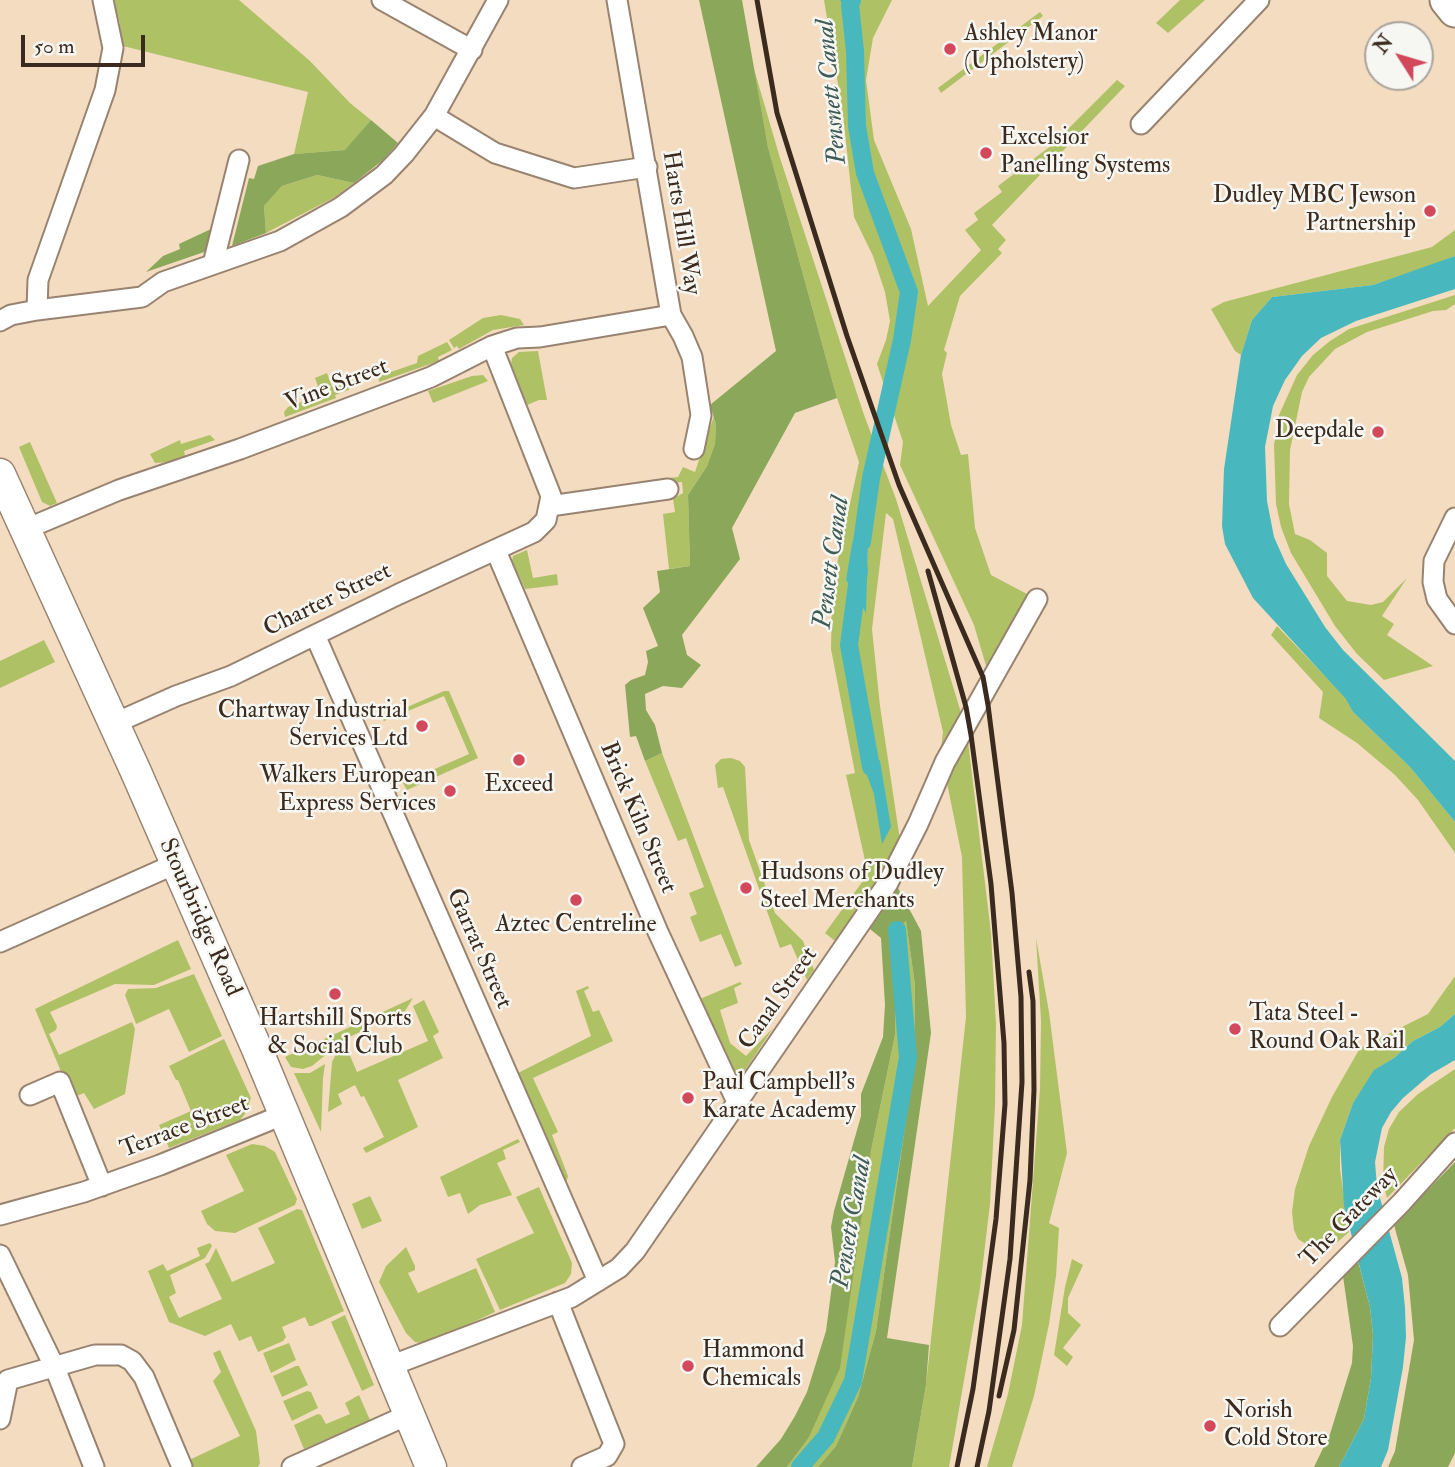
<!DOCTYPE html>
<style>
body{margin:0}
#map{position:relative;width:1455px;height:1467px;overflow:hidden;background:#f4dcc1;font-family:"IM FELL Double Pica",serif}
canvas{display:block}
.north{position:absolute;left:1364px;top:21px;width:70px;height:70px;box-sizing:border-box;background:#f6f6f2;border:2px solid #aba49d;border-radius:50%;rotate:307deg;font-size:19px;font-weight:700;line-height:28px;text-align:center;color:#3b2a1e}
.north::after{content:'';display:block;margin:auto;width:24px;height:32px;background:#d1495b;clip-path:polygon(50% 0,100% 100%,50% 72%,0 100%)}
.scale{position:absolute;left:21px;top:35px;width:124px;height:32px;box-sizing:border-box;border:4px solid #3b2a1e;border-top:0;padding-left:9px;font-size:21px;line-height:24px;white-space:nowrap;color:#3b2a1e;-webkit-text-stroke:5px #f6f6f2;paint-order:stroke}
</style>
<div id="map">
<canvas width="1455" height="1467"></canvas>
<div class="north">N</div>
<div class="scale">50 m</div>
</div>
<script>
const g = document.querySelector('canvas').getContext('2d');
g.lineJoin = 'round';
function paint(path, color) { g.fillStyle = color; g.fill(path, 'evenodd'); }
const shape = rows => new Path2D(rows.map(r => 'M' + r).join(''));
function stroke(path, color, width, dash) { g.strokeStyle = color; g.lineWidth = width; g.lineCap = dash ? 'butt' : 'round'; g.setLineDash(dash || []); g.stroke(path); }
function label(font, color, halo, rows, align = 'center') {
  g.font = font + ' "IM FELL Double Pica",serif'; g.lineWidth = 5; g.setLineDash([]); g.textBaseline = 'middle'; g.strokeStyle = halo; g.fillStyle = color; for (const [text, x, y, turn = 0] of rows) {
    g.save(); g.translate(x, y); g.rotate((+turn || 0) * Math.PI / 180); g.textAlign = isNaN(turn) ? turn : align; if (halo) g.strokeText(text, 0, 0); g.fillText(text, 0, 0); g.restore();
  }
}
const green = shape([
 [112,0,239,0,310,61,350,103,371,120,346,150,294,154,308,92,123,46,119,19],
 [824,0,892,0,873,38,866,80,874,140,911,229,928,306,981,250,965,230,978,220,974,213,1002,192,998,186,1052,145,1117,80,1125,86,992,225,1006,240,998,249,1002,253,960,296,944,350,947,353,942,374,951,425,961,455,968,454,975,528,991,575,1027,594,1010,631,987,669,974,625,900,465,903,442,877,364,886,340,890,321,885,292,873,256,854,217,843,114],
 [1180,0,1205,0,1168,33,1156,23],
 [1040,12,1043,16,941,93,938,88],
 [754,69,780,158,864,415,896,499,962,716,941,749,943,732,893,519,886,513,872,629,880,706,901,847,884,879,876,881,835,941,825,933,868,874,846,775,855,773,831,649,832,587,859,462,837,398,768,147],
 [872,516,868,545,865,611,846,580,860,524],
 [317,175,354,183,335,197,266,233,264,206,282,186],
 [1455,230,1455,256,1432,265,1373,285,1272,297,1252,320,1241,355,1235,351,1211,309,1224,302,1432,247],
 [1455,295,1455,304,1446,310,1433,311,1367,332,1335,349,1309,377,1302,392,1290,450,1289,504,1295,534,1310,540,1327,553,1327,576,1347,601,1371,605,1383,602,1407,578,1382,616,1394,624,1387,635,1433,666,1384,680,1357,654,1335,626,1291,553,1281,527,1276,504,1274,445,1279,415,1297,375,1313,355,1330,341,1349,329],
 [501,315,520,319,524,325,493,330,459,349,457,346,454,348,449,340,483,318],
 [447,342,452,350,438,357,439,361,379,382,378,371,382,369,388,373,417,363,418,356],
 [538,351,547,400,539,400,527,405,511,364,512,358,519,352],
 [327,373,332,387,346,382,349,390,335,395,336,398,285,417,284,412,288,407,321,395,315,378],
 [483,375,488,381,433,403,428,391,472,376],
 [714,416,716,424,715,444,707,466,688,495,690,566,669,569,663,514,675,512,673,499,683,493,682,482,654,485,650,480,678,477,683,467,695,472],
 [210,435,215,440,184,451,185,456,172,462,155,463,150,454,180,440,181,444],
 [30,442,57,503,50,506,42,502,19,447],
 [527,550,533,578,557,574,558,585,525,589,512,561,513,556],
 [1277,626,1347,699,1353,712,1410,767,1455,822,1455,853,1418,800,1395,775,1357,743,1319,718,1323,692,1271,635],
 [44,640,55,662,0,688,0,661],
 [444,691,449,691,478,758,407,790,403,783,469,754,444,696,384,721,382,718],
 [968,741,991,933,996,1024,995,1105,990,1204,980,1288,949,1467,912,1467,926,1385,966,1017,962,857,947,783],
 [662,753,742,964,735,967,721,934,700,942,690,917,697,914,689,893,704,887,686,838,678,841,645,761],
 [731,758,740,761,745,767,749,840,775,913,803,941,814,970,807,980,791,944,780,948,723,787,718,788,715,765,721,759],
 [906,921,915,985,914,1063,876,1331,858,1397,836,1446,818,1467,787,1467,808,1439,871,1151,895,1035,897,930],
 [1036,938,1049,1012,1067,1153,1049,1223,1059,1228,1056,1276,1049,1324,1034,1396,1012,1467,987,1467,1008,1394,1022,1325,1040,1089,1041,1021],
 [178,940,191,969,154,985,115,984,50,1012,57,1026,56,1030,49,1034,59,1055,132,1022,135,1029,125,1094,94,1109,84,1093,72,1098,35,1009],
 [194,974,222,1036,189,1052,169,1009,136,1024,125,995,128,989,156,988],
 [1455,976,1455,1014,1440,1027,1413,1041,1394,1058,1375,1070,1353,1103,1340,1140,1340,1169,1349,1232,1333,1246,1321,1251,1312,1248,1298,1239,1294,1230,1292,1212,1295,1189,1309,1146,1332,1097,1360,1048,1428,1014],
 [740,982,742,984,734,988,738,1003,720,1010,730,1043,746,1056,773,1028,742,1075,736,1076,700,999],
 [588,986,589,988,584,991,593,1012,599,1010,613,1041,533,1078,558,1132,552,1135,568,1176,565,1188,518,1073,591,1036,576,991],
 [413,998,405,1011,345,1039,312,1066,303,1069,291,1067,285,1057],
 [424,1000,439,1032,433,1036,443,1058,398,1080,418,1127,366,1153,363,1148,384,1137,364,1096,361,1097,355,1085,338,1094,342,1104,328,1112,332,1062,336,1054,345,1044,357,1072,428,1041,413,1006],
 [224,1039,251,1098,245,1114,240,1120,169,1148,159,1125,191,1111,178,1080,176,1080,169,1066],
 [325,1064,323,1078,321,1132,294,1073,310,1073],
 [1455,1069,1455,1128,1387,1198,1383,1183,1384,1147,1389,1129,1399,1112,1418,1094],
 [518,1139,520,1142,503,1150,506,1159,497,1163,512,1195,480,1205,468,1214,460,1193,448,1197,440,1177],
 [252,1144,265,1146,275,1152,297,1199,295,1205,235,1233,215,1231,207,1224,201,1211,244,1191,226,1155],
 [539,1187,572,1263,571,1274,565,1283,500,1310,476,1259,534,1233,516,1197],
 [370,1196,382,1221,362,1229,352,1204],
 [297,1209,302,1210,344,1311,312,1326,309,1326,305,1317,282,1327,286,1337,283,1341,258,1352,251,1336,239,1341,231,1324,205,1336,169,1322,148,1271,163,1264,167,1271,200,1256,197,1248,210,1243,212,1246,205,1258,170,1275,176,1293,169,1297,179,1318,222,1299,205,1264,209,1262,216,1248,232,1282,275,1263,258,1228],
 [406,1247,415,1266,415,1270,408,1273,418,1293,476,1268,495,1312,426,1344,415,1342,406,1333,379,1282,386,1266],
 [1072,1259,1083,1265,1068,1298,1068,1313,1081,1325,1063,1348,1073,1357,1067,1366,1054,1355,1065,1287],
 [345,1315,374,1385,362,1391,331,1322],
 [289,1343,296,1360,271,1373,263,1353],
 [220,1350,256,1431,260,1463,258,1467,186,1467,185,1462,240,1436,213,1381,221,1372,213,1353],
 [296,1366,299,1366,308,1385,282,1397,273,1376],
 [307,1391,311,1392,318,1408,292,1421,283,1401],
 [359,1395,370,1420,304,1449,294,1425,318,1414,321,1415,326,1424,350,1414,345,1403]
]);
const forest = shape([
 [699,0,742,0,768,147,837,398,795,413,732,528,740,559,682,635,687,655,701,665,682,688,663,686,645,694,646,710,655,725,662,753,645,761,636,736,630,737,625,685,631,680,645,675,648,662,646,651,658,646,643,608,660,592,657,571,690,566,688,495,707,466,715,444,716,424,710,405,776,351],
 [371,120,398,143,383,160,354,183,317,175,282,186,264,206,266,233,232,246,249,178,254,179,258,166,294,154,345,150],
 [211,229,207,251,146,272,163,256,180,249,179,244],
 [898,888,921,931,931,1033,887,1338,929,1345,926,1385,912,1467,818,1467,836,1446,858,1397,876,1331,914,1063,915,985,906,921,897,930,895,1035,871,1151,840,1368,808,1439,787,1467,756,1467,781,1439,795,1416,807,1392,826,1331,835,1262,831,1227,834,1211,861,1116,861,1094,883,1037,885,1005,881,938,870,929],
 [1455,1162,1455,1453,1448,1467,1388,1467,1395,1451,1414,1340,1408,1275,1394,1225],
 [1358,1261,1370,1307,1373,1335,1371,1378,1364,1419,1339,1467,1314,1467,1330,1434,1352,1363,1353,1346,1343,1276]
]);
const water = shape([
 [1455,256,1455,289,1356,321,1321,338,1302,356,1285,380,1273,406,1265,447,1267,501,1274,537,1286,564,1325,627,1343,650,1455,761,1455,822,1410,767,1353,712,1346,699,1253,598,1225,544,1222,526,1224,469,1241,355,1252,320,1272,297,1373,285],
 [872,515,868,545,866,613,846,580,852,544,860,524],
 [859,738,880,761,891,827,882,844,874,794,864,767],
 [1455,1014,1455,1060,1431,1074,1403,1098,1391,1112,1382,1128,1375,1162,1377,1187,1402,1278,1405,1308,1406,1337,1403,1367,1388,1450,1381,1467,1339,1467,1364,1419,1371,1378,1373,1335,1370,1307,1344,1206,1340,1140,1353,1103,1374,1070,1394,1058,1413,1041,1440,1027]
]);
const stream = shape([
 [843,0,850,5]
]);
const canal = shape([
 [852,0,850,5,855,51,857,126,865,173,909,292,902,340,871,478,862,542],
 [859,570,849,645,871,767],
 [800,1467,826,1437,853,1381,908,1057,897,930]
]);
const street = shape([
 [382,0,472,50],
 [617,0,671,315,683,336,692,357,701,415,694,449],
 [434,116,495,153,574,178,647,167],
 [1141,124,1259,0],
 [213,264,239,160],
 [37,310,38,280,105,90,113,48,103,0],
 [0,321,11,315,37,310,142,297,163,282,280,241,341,207,384,175,404,154,434,116,498,0],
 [550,506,668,489],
 [1455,518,1434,561,1433,582,1437,599,1455,624],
 [26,529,119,490,240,449,431,377,492,346,517,338,540,337,671,315],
 [496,551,658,932,737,1102],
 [315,635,598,1281],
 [113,724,176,696,231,676,399,594,534,532,546,520,551,496,492,346],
 [0,942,175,864],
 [30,1095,60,1082,102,1186],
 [0,1215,84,1192,160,1165,285,1114],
 [0,1255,55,1368,94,1467],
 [558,1302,614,1444,607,1456,582,1467],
 [1280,1326,1402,1202,1455,1143],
 [390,1366,572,1297,619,1268,635,1251,888,883,918,824,945,762,1037,599],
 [0,1419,8,1380,95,1355,121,1355,132,1361,144,1377,182,1467],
 [292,1467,410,1414]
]);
const primary = shape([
 [0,474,136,772,257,1049,431,1467]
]);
const highway = shape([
 [1447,0,1455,10]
]);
const rail = shape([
 [757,0,777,113,847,336,899,485,983,677,988,705,1012,893,1021,997,1022,1082,1010,1259,989,1411,977,1467],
 [928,571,966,707,971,735,991,884,1004,1043,1005,1104,996,1219,973,1389,957,1467],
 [999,1396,1014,1330,1030,1180,1034,1090,1033,1001,1029,972]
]);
const markers = [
 [950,49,7,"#d1495b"],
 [986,153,7,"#d1495b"],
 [1430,211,7,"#d1495b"],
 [1378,432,7,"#d1495b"],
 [422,726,7,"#d1495b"],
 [519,760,7,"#d1495b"],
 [450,791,7,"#d1495b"],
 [746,888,7,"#d1495b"],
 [576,900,7,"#d1495b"],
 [335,994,7,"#d1495b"],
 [1235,1029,7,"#d1495b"],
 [688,1098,7,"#d1495b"],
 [688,1366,7,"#d1495b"],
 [1210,1426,7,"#d1495b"]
];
const poiNames = [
 ["Ashley Manor",964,35],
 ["(Upholstery)",964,63],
 ["Excelsior",1000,139],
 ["Panelling Systems",1000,167],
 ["Dudley MBC Jewson",1416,197,"right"],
 ["Partnership",1416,225,"right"],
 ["Deepdale",1364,432,"right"],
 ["Chartway Industrial",408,712,"right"],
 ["Services Ltd",408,740,"right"],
 ["Walkers European",436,777,"right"],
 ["Express Services",436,805,"right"],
 ["Exceed",519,786,"center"],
 ["Hudsons of Dudley",760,874],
 ["Steel Merchants",760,902],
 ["Aztec Centreline",576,926,"center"],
 ["Tata Steel -",1249,1015],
 ["Round Oak Rail",1249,1043],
 ["Hartshill Sports",335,1020,"center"],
 ["& Social Club",335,1048,"center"],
 ["Paul Campbell's",702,1084],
 ["Karate Academy",702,1112],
 ["Hammond",702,1352],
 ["Chemicals",702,1380],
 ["Norish",1224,1412],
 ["Cold Store",1224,1440]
];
const streetNames = [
 ["Harts Hill Way",680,223,81],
 ["Vine Street",337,386,-21],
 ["Charter Street",328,601,-26],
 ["Brick Kiln Street",637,818,67],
 ["Stourbridge Road",199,918,66],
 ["Garrat Street",478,949,66],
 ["Canal Street",779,999,-55],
 ["Terrace Street",185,1128,-21],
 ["The Gateway",1350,1218,-46]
];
const waterNames = [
 ["Pensnett Canal",833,92,-95],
 ["Pensett Canal",833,563,-82],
 ["Pensett Canal",853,1223,-80]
];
paint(green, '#afc165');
paint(forest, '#8ba75a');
paint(water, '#48b8be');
stroke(stream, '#48b8be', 5);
stroke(canal, '#48b8be', 18);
stroke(street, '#988370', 23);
stroke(primary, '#988370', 33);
stroke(highway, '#988370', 37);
stroke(street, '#fff', 19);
stroke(primary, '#fff', 30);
stroke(highway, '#fff', 33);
stroke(rail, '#3b2a1e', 5);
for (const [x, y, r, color] of markers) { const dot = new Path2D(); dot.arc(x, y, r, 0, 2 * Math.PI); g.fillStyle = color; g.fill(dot); stroke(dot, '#f6f6f2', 2.5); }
label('24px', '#3b2a1e', '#f6f6f2', poiNames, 'left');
label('24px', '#3b2a1e', '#f6f6f2', streetNames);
label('italic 26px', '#405c56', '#f6f6f2', waterNames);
</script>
